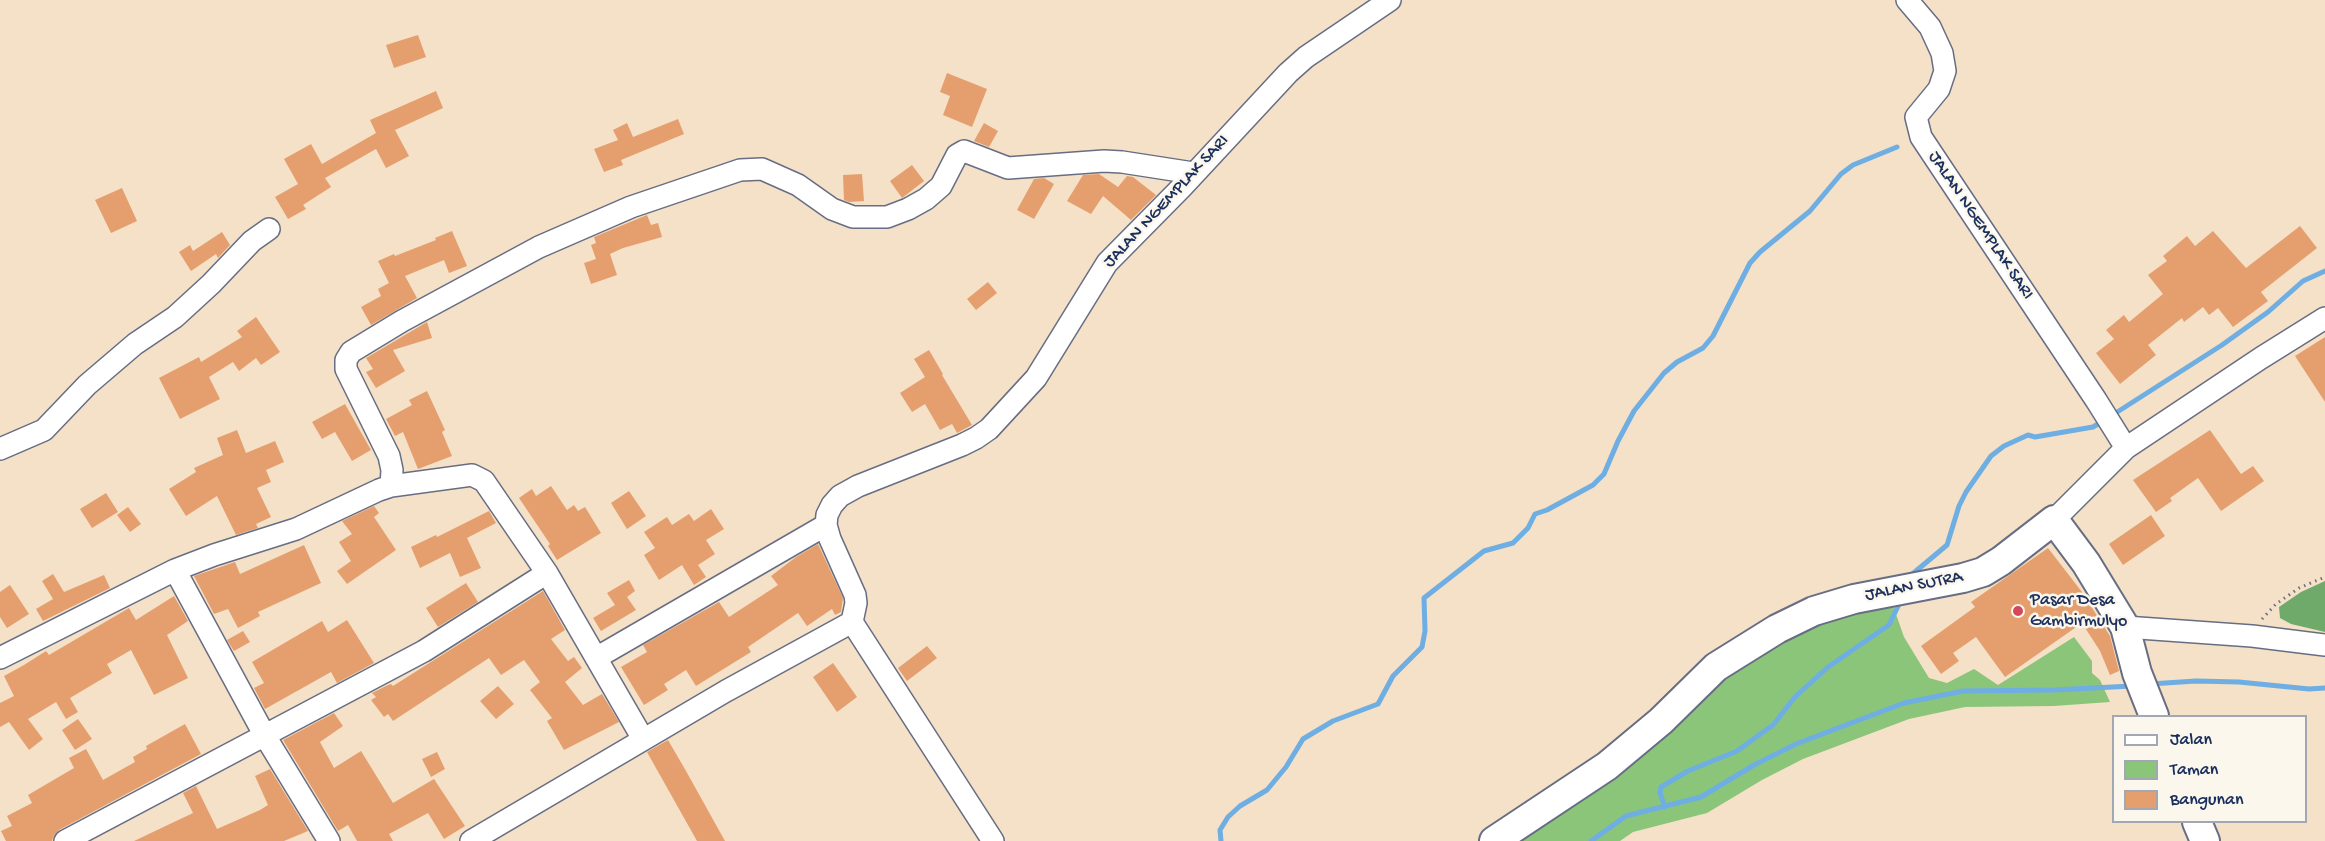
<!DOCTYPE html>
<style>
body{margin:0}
#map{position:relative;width:2325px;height:841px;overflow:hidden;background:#f4e1c7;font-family:"Gochi Hand",sans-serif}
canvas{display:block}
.legend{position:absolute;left:2112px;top:715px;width:195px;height:108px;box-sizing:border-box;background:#fbf7ec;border:2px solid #a1a7b3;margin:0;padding:8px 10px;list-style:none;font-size:18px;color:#1b2f5e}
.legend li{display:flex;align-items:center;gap:12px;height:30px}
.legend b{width:30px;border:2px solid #a1a7b3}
</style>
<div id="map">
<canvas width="2325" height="841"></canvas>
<ul class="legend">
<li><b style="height:8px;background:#fff"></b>Jalan</li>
<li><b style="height:16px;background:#8bc57a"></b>Taman</li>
<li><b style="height:16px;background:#e59f6f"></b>Bangunan</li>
</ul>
</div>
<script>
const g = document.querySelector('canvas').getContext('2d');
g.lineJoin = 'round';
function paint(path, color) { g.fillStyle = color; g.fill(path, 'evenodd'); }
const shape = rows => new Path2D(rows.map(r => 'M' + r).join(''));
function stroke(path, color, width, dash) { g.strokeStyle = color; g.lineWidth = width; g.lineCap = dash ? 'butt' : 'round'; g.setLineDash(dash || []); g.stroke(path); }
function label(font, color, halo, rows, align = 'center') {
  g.font = font + ' "Gochi Hand",sans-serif'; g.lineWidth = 5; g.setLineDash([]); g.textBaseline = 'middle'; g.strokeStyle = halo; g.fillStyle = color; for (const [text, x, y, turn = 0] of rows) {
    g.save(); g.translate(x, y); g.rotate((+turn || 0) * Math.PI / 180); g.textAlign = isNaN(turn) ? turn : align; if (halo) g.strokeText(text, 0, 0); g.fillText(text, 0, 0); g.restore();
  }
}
const green = shape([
 [1891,600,1904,637,1929,678,1947,683,1974,669,1998,685,2074,637,2092,661,2092,673,2100,680,2110,702,2054,706,1965,707,1909,719,1803,759,1762,780,1707,813,1633,832,1620,841,1508,841,1702,690,1781,636]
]);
const forest = shape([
 [2325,581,2325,632,2291,624,2280,618,2279,607,2301,592]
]);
const stream = shape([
 [2111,416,2222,345,2268,312,2303,281,2325,271],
 [1910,576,1947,545,1959,506,1966,492,1991,456,2004,446,2028,435,2035,437,2093,427,2103,421],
 [2150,684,2196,681,2239,682,2309,689,2325,688],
 [1665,807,1660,793,1661,787,1688,771,1737,751,1773,725,1795,697,1828,667,1889,625,1902,598],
 [1221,841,1220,830,1228,817,1240,806,1267,790,1286,767,1303,739,1333,721,1378,704,1393,676,1422,647,1425,631,1424,598,1484,551,1513,543,1528,528,1535,514,1547,510,1593,485,1604,474,1618,441,1634,411,1664,373,1677,362,1703,348,1713,336,1750,263,1760,252,1810,211,1841,174,1853,165,1897,147],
 [1591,841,1626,816,1701,797,1754,765,1796,744,1904,703,1963,691,2054,690,2132,686]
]);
const building = shape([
 [418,35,426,57,394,68,386,45],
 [947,73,987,89,972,127,943,115,950,96,940,92],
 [436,91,443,108,395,130,409,156,386,168,376,149,325,178,331,187,303,205,306,209,288,219,275,197,298,184,284,159,311,144,322,164,376,133,370,120],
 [678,119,684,134,621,160,623,165,604,172,594,149,618,140,613,130,627,123,633,137],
 [984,123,998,131,989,147,974,141],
 [912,165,924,181,902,198,890,181],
 [862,174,864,201,849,202,844,200,843,175],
 [1099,174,1118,187,1127,176,1133,177,1156,195,1131,220,1103,196,1091,214,1067,201,1083,175],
 [1044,178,1054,184,1034,219,1017,210,1034,179],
 [122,188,137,221,111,233,95,200],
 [647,215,651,225,658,223,662,237,623,248,610,254,617,275,591,284,584,263,596,259,591,245,596,243,594,237],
 [2300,226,2317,248,2261,292,2268,301,2233,327,2218,308,2209,315,2203,307,2184,322,2182,318,2148,345,2156,355,2120,384,2096,353,2114,339,2106,330,2124,315,2129,322,2163,294,2148,275,2167,261,2163,256,2187,236,2195,246,2213,231,2246,268],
 [452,231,467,266,449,273,444,260,405,276,417,298,371,325,361,307,381,296,378,289,389,283,378,261,394,254,395,256,436,240,435,238],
 [222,232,230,245,218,258,216,254,191,271,179,252,190,245,193,251],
 [988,282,997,293,976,310,967,299],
 [256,317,280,352,261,365,256,358,239,371,233,362,209,377,220,399,180,419,159,378,199,357,201,362,242,337,237,331],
 [427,322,432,338,393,350,405,371,376,388,366,372,373,369,366,358],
 [2325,337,2325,402,2295,356],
 [929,350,943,374,942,375,972,425,957,433,952,424,940,430,925,404,912,412,900,393,925,377,914,359],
 [427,391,445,430,442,432,452,456,418,469,403,432,395,436,386,419,412,405,409,400],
 [345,404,371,450,352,461,335,432,322,439,312,422],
 [237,430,246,453,275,441,284,462,266,470,271,482,257,488,271,517,256,524,258,528,236,535,217,496,186,516,169,489,196,472,194,468,223,455,217,438],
 [2210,430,2241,474,2253,466,2264,481,2221,511,2198,478,2170,498,2172,501,2156,512,2133,480],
 [551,486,567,510,574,505,578,511,585,507,601,533,557,560,548,546,550,544,519,498,532,489,536,496],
 [629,491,646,516,627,529,611,503],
 [106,493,118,512,92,528,80,509],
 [374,506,379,513,374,517,396,550,347,584,337,571,351,561,339,542,352,534,342,521],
 [128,507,141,524,130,532,117,515],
 [711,509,724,529,706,540,715,554,698,565,706,577,694,585,682,565,659,580,644,555,655,548,644,532,667,517,672,525,689,514,694,521],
 [489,511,496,523,467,538,481,568,460,577,450,553,420,568,411,547,436,535,437,537],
 [2151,515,2165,536,2123,565,2109,544],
 [818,544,843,598,841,612,835,615,832,609,807,626,798,613,748,647,751,652,696,686,686,670,664,684,668,690,644,705,621,667,647,652,643,645,719,602,729,617,778,585,771,576,796,557],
 [304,545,321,583,258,612,260,616,238,628,228,609,214,614,194,576,235,562,240,574],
 [2048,548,2082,592,2110,636,2119,671,2110,675,2100,651,2082,623,2005,677,1976,637,1953,653,1959,661,1941,674,1921,646,1975,607,1971,602],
 [53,574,64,592,104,575,110,588,43,621,36,609,53,599,42,581],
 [629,580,635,591,627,597,636,610,601,631,593,618,615,605,607,593],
 [466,583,478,602,438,627,426,608],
 [10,585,29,614,7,628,0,617,0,592],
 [543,591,565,630,551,639,568,661,574,657,582,668,565,682,583,705,602,694,619,722,564,750,547,721,552,718,530,690,540,682,524,660,501,675,489,658,393,721,388,714,384,717,371,700,376,697,372,693,388,685,391,684,393,686],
 [174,596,188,621,167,635,188,678,154,695,131,650,107,664,112,673,70,698,78,712,66,719,56,702,28,719,43,739,29,750,9,722,0,727,0,703,14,696,4,676,24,665,46,651,49,655,129,608,136,620],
 [347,620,374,663,337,683,331,672,265,709,254,688,264,683,252,662,322,621,328,632],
 [243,631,250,642,234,651,227,640],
 [927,646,937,658,907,681,898,668],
 [833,663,857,697,837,712,813,677],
 [498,686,514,704,496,719,480,701],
 [334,713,343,726,320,742,334,768,361,751,393,803,434,779,465,826,444,839,428,813,389,834,393,841,357,841,348,825,338,831,283,740],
 [78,719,92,739,75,750,62,730],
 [185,724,201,754,59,830,54,835,52,841,6,841,1,831,12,826,7,816,32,803,28,795,74,768,69,758,86,749,103,780,135,762,133,757,147,749,146,746],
 [668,740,686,771,725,841,697,841,647,752],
 [437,752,445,769,431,777,422,759],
 [270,769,308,831,284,841,134,841,193,813,183,793,196,786,217,829,260,810,268,805,255,776]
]);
const path = shape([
 [2262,619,2276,604,2299,588,2325,577]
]);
const street = shape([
 [1907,0,1930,27,1942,53,1945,71,1939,89,1916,117,1921,137,2096,400,2126,448],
 [0,449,44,430,87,385,135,344,175,317,211,284,252,241,269,229],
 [391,486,392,470,389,456,346,369,346,360,351,352,402,321,539,247,631,207,740,170,762,169,798,185,832,209,853,217,887,217,908,209,926,199,941,186,957,155,964,151,1008,168,1104,161,1122,162,1193,173],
 [2054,520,2126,448,2261,358,2325,318],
 [175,570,265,736,329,841],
 [852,622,856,603,855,595,830,539,826,525,827,515,832,505,840,496,858,486,962,445,976,438,989,429,1036,378,1107,263,1182,187,1288,73,1306,57,1390,0],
 [2125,627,2252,636,2325,645],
 [0,658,175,570,214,555,296,529,379,490,391,486,472,475,484,481,547,573,643,739],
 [596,658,826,525],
 [65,841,424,651,547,573],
 [471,841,726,691,852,622,993,841]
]);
const secondary = shape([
 [2197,822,2205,841],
 [1494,841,1607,766,1661,721,1716,667,1777,629,1814,611,1854,599,1963,578,1983,572,2001,561,2054,520,2086,563,2125,627,2137,673,2154,716]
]);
const markers = [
 [2018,611,6,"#d1495b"]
];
const streetNames = [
 ["JALAN NGEMPLAK SARI",1167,202,-47],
 ["JALAN NGEMPLAK SARI",1980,226,56],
 ["JALAN SUTRA",1914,587,-11]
];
const poiNames = [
 ["Pasar Desa",2030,601],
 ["Gambirmulyo",2030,622]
];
paint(green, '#8bc57a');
paint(forest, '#70aa6a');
stroke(stream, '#6eaee2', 5);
paint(building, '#e59f6f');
stroke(street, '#676d83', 24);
stroke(secondary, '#676d83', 32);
stroke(path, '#676d83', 3, [1.5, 4.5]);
stroke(street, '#fff', 21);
stroke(secondary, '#fff', 28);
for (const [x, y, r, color] of markers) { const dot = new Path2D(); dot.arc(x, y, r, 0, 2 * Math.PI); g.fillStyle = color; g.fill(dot); stroke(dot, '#fbf7ec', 2); }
label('18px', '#1b2f5e', '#fbf7ec', streetNames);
label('18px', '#1b2f5e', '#fbf7ec', poiNames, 'left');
</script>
